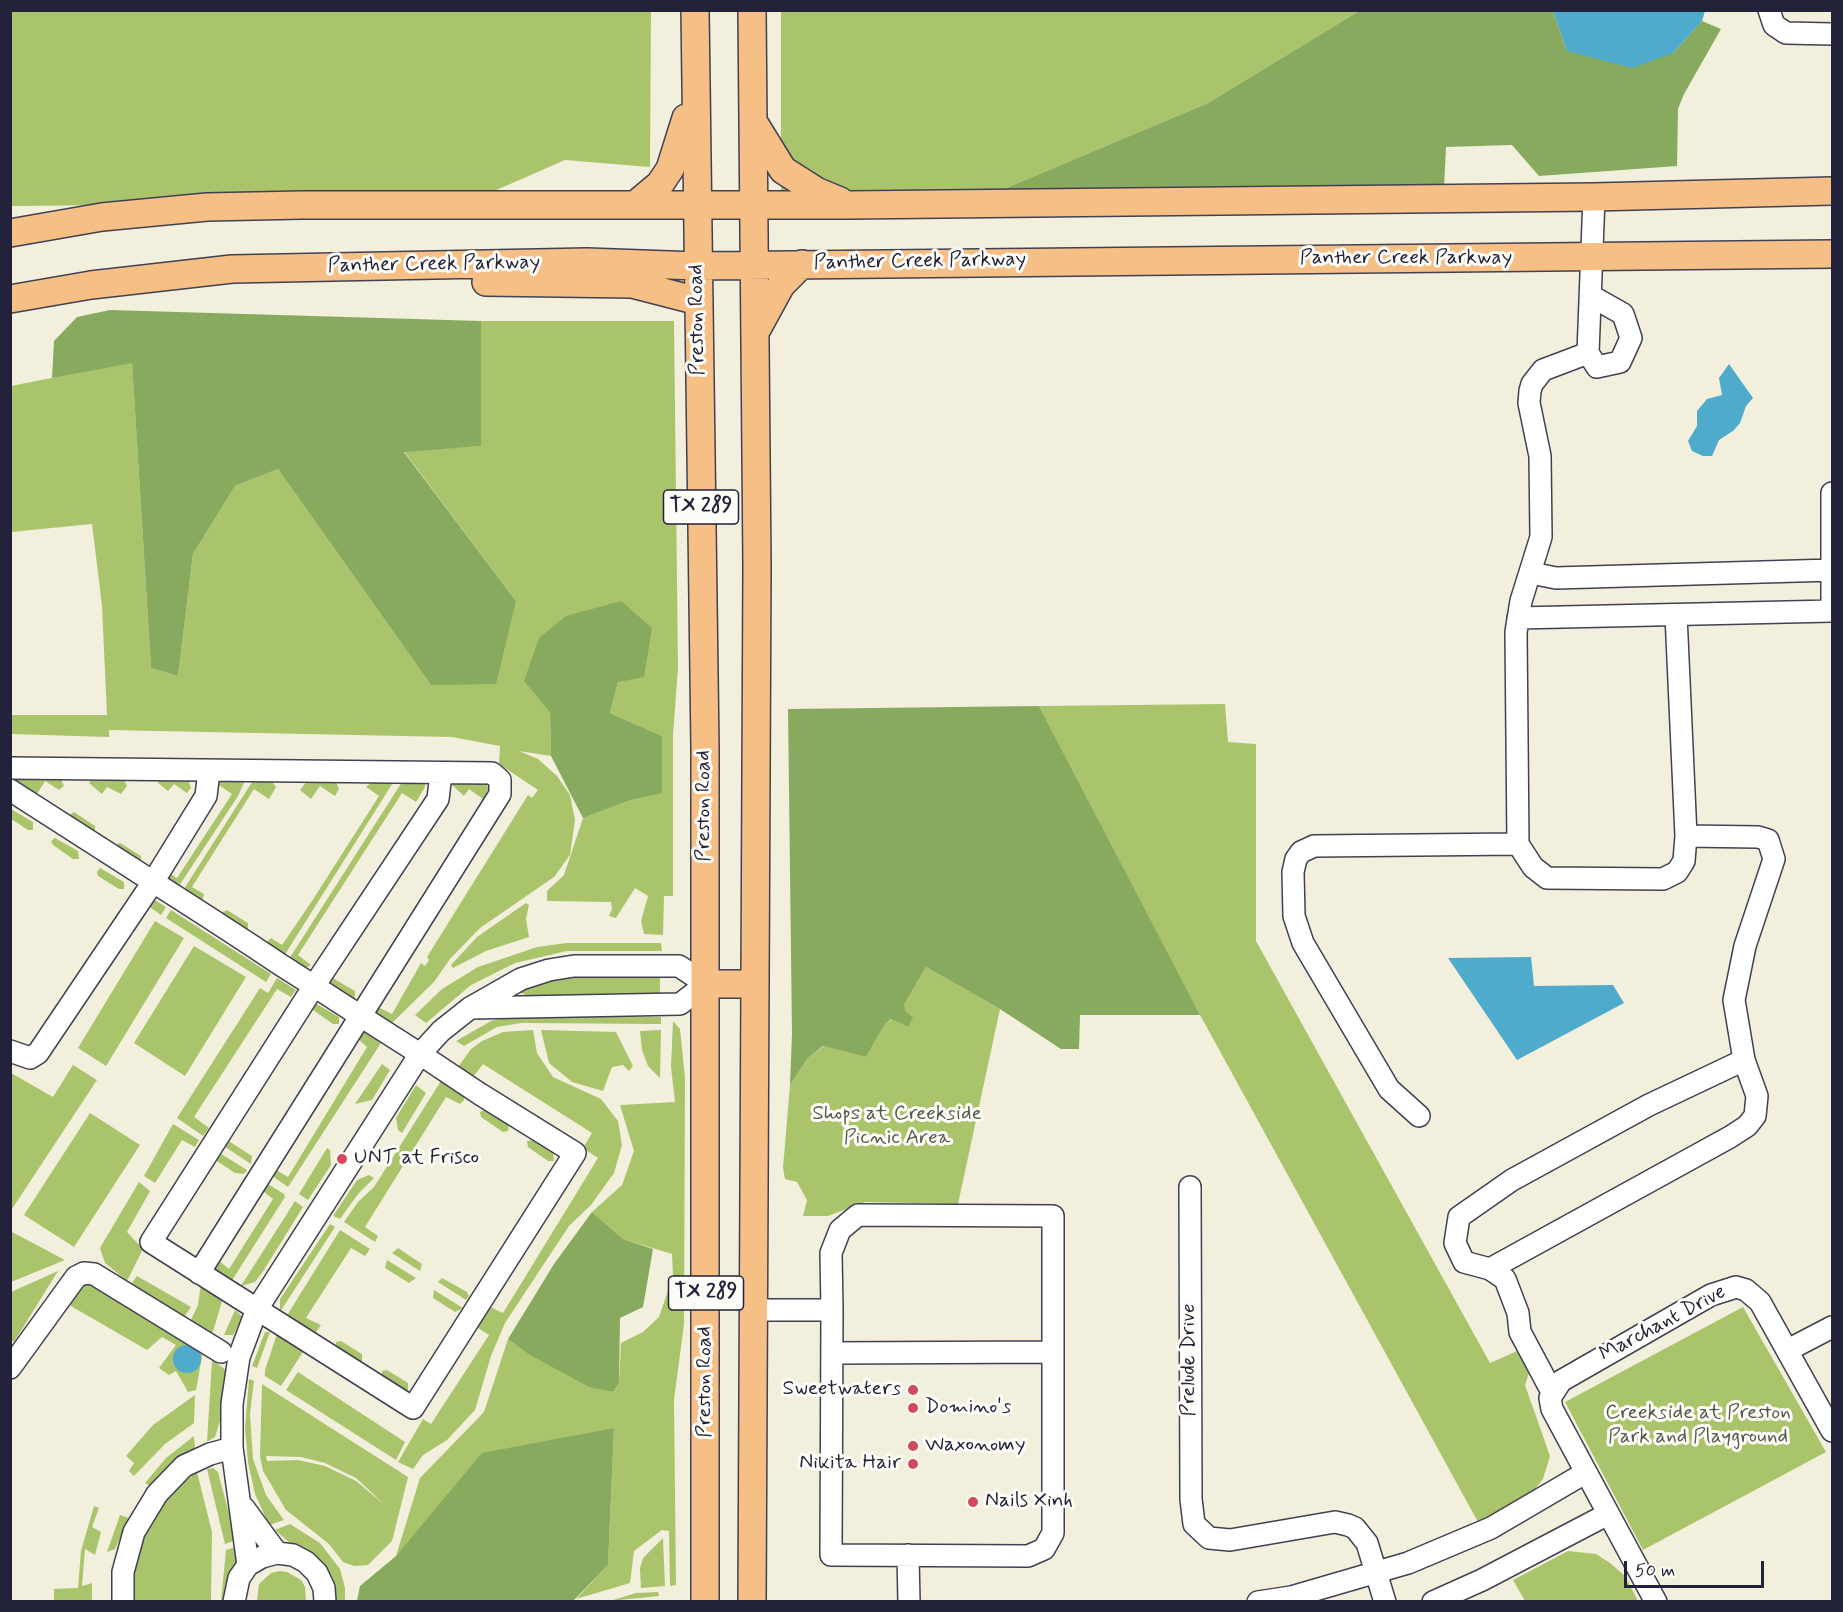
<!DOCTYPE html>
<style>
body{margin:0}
#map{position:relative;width:1843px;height:1612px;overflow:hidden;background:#f3efdd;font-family:Mynerve,sans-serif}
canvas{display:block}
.frame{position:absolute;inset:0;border:12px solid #22223b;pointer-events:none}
.scale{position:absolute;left:1624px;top:1561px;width:140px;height:27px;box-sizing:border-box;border:3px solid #22223b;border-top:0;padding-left:8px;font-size:18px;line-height:21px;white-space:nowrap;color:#22223b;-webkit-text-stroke:4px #fdfcf7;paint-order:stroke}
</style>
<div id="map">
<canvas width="1843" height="1612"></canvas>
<div class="frame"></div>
<div class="scale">50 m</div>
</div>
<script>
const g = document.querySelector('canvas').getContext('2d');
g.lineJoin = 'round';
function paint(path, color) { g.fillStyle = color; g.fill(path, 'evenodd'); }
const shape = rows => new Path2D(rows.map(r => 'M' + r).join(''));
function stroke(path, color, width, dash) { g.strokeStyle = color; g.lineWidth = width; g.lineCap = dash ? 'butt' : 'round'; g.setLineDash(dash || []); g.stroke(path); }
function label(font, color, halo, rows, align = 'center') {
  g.font = font + ' Mynerve,sans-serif'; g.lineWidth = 6; g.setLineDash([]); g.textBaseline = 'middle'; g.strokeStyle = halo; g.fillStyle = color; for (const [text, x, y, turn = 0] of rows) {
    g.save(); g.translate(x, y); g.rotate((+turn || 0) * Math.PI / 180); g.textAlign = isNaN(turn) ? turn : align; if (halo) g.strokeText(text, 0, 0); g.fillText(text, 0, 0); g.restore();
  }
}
const green = shape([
 [10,11,651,11,650,167,565,160,469,202,11,206],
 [781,11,1359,11,1208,103,980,199,781,198],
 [481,321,674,321,678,668,673,735,673,896,664,896,663,935,644,934,641,921,648,896,635,888,616,918,609,916,612,909,611,902,547,901,547,891,564,875,583,818,631,800,662,792,662,736,610,713,618,682,652,628,550,712,551,756,519,751,538,759,557,776,570,795,575,820,570,855,554,877,480,928,450,959,434,982,391,1024,374,1012,378,1007,392,1014,421,963,425,966,429,960,427,957,528,795,532,798,538,790,499,764,500,746,452,737,109,730,109,737,11,734,11,715,107,715,102,606,92,524,11,532,11,386,132,362,151,668,178,676,193,554,235,486,278,469,431,685,516,601,404,451,481,446],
 [1225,704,1228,742,1256,744,1256,941,1490,1363,1517,1351,1529,1373,1525,1385,1550,1456,1543,1479,1530,1495,1478,1522,1188,993,1039,706],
 [16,776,60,777,64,786,59,790,45,781,37,794,51,804,50,805,12,783],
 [93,777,123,778,127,786,121,794,107,787,102,794,89,783],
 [159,778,188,780,191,788,187,793,174,784,168,791,158,783],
 [246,778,238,796,177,889,164,875,169,873,177,878,232,794,217,784,220,780],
 [254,779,270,779,276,787,269,799,254,789,192,887,204,894,202,902,182,892],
 [308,780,336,782,339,789,335,796,320,786,311,799,300,790],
 [373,781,394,781,284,956,266,944,267,942,271,938,282,945,312,901,379,796,366,787],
 [402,782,421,782,425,784,425,787,416,802,402,793,298,955,311,965,304,969,289,959],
 [450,783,486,784,489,788,483,799,469,789,464,796],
 [11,809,33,822,33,830,28,830,11,819],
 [74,812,95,826,95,833,68,816],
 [55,838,78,851,79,859,73,859,53,845,51,841],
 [120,843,141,856,141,863,114,846],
 [100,868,124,882,124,889,119,889,98,876,97,872],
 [148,896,166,907,161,915,144,903],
 [526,903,529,905,526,919,529,937,486,951,453,968,451,965,477,937],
 [171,910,271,974,266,982,166,918],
 [227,910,248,923,248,930,221,913],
 [155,921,184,938,106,1066,78,1048],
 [567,943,661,943,662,951,567,951,515,963,471,985,426,1023,415,1015,442,989,478,967,537,947],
 [194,946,246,977,185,1076,134,1043],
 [926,967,1000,1009,958,1204,865,1202,828,1216,803,1216,807,1200,797,1182,785,1179,783,1168,790,1085,808,1058,824,1046,866,1057,885,1024,892,1019,908,1027,904,1005],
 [660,973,660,996,528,996,518,992,519,987,563,975],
 [331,977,355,991,355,998,350,998,329,985,328,981],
 [277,978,296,990,291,997,277,989,194,1117,209,1128,203,1136,177,1118,260,988,268,993],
 [315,1003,339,1017,339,1024,333,1024,313,1010,312,1006],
 [506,1017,545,1016,661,1017,661,1024,521,1023,497,1027,464,1046,456,1041,491,1021],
 [673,1021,680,1029,685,1078,684,1324,674,1400,676,1585,670,1586,669,1531,662,1530,634,1551,630,1583,576,1599,608,1565,614,1428,422,1527,396,1556,420,1478,484,1412,508,1339,528,1354,589,1386,613,1392,619,1383,621,1343,643,1332,659,1317,673,1276,672,1254,623,1239,592,1212,622,1185,634,1151,620,1105,675,1102,671,1067],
 [361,1030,381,1043,288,1187,269,1174,273,1168,288,1177,367,1047,356,1037],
 [533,1030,537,1053,553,1077,601,1099,618,1121,622,1145,614,1173,591,1205,569,1226,505,1323,491,1356,475,1410,447,1440,423,1455,413,1469,398,1462,423,1419,431,1424,489,1335,475,1326,486,1305,503,1313,598,1158,583,1148,592,1133,483,1064,473,1077,458,1067,471,1049,482,1041,503,1032],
 [541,1030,616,1032,633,1066,629,1071,623,1065,612,1067,603,1091,572,1082,549,1063],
 [661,1030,660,1078,648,1066,642,1050,640,1031],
 [382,1064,390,1070,372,1100,355,1104],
 [73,1065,97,1080,12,1209,11,1073,53,1097],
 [441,1081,464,1095,464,1100,460,1104,446,1097,365,1227,378,1236,375,1242,344,1222,358,1202,374,1187],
 [416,1085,426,1093,402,1133,398,1130,396,1118],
 [485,1110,509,1125,508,1131,503,1132,481,1117,480,1112],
 [90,1113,140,1145,74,1247,24,1215],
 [173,1124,199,1140,195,1147,182,1140,155,1183,144,1176],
 [227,1140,252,1156,251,1164,222,1145],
 [532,1140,553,1153,554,1161,548,1161,528,1147,527,1141],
 [327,1148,330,1150,331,1165,308,1200,299,1194],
 [218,1152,247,1170,244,1174,235,1173,217,1161],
 [369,1175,374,1178,358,1194,340,1219,333,1216,357,1180],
 [263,1181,284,1194,285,1197,231,1282,211,1267,218,1260,229,1269,273,1199,259,1188],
 [139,1182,150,1191,127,1232,143,1249,127,1281,105,1263,100,1248],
 [295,1201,303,1207,262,1273,255,1282,241,1286],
 [330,1224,335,1227,280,1312,280,1299],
 [340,1230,370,1249,365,1256,351,1248,306,1318,321,1325,316,1332,309,1334,286,1317],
 [12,1232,65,1260,11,1282],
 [398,1248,422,1264,420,1271,392,1253],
 [387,1260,416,1278,409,1283,385,1268],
 [58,1271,14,1342,11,1340,11,1292],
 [137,1276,191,1307,184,1317,131,1284],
 [442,1278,467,1292,469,1296,466,1300,438,1282],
 [84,1279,203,1351,196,1390,188,1392,176,1371,169,1375,159,1368,176,1345,162,1337,147,1350,64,1302],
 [201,1284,223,1298,212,1335,190,1322,198,1305],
 [434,1290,463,1308,455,1312,433,1298],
 [1743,1307,1826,1452,1643,1550,1565,1402],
 [235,1310,243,1317,233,1335,224,1335],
 [265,1332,270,1332,257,1368,252,1366],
 [277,1334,303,1352,281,1386,265,1376,265,1370],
 [341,1341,362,1354,362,1362,336,1348,336,1342],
 [212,1360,226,1370,224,1409,215,1437,207,1442],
 [387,1370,408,1383,408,1391,403,1391,382,1377,382,1371],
 [298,1372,405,1442,396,1460,286,1390],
 [249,1379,254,1381,250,1414,253,1459,266,1495,284,1520,269,1525,255,1494,248,1462,245,1428],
 [262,1384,408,1477,392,1541,368,1565,354,1566,343,1562,329,1544,286,1510,263,1471,260,1456],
 [266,1456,301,1457,325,1463,356,1478,385,1505,356,1481,325,1466,298,1460,267,1461],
 [195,1395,194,1423,165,1444,134,1476,129,1471,134,1463,126,1456,153,1425],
 [194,1436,195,1448,150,1486,145,1483,166,1458],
 [213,1468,218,1472,236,1540,225,1544,207,1469],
 [197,1472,212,1532,211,1601,133,1602,134,1572,143,1535,169,1492],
 [94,1506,99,1508,92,1527,101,1532,95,1555,85,1549,82,1586,92,1583,92,1601,54,1601,54,1589,78,1588,81,1551],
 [120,1515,129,1518,115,1549,107,1552],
 [290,1524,320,1543,340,1569,345,1588,345,1601,332,1601,330,1579,324,1565,309,1551,290,1543,275,1530],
 [663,1538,665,1586,641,1588,640,1568,643,1558],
 [236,1547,237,1560,225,1601,221,1601,226,1550],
 [1568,1551,1596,1554,1610,1563,1625,1576,1638,1601,1525,1601,1513,1580],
 [279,1571,287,1572,301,1580,305,1587,306,1601,257,1601,259,1584,271,1573],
 [658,1592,659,1596,610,1601,636,1593]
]);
const forest = shape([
 [1359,11,1553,11,1567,51,1673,53,1702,21,1721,29,1684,94,1678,109,1677,166,1539,176,1512,145,1446,147,1444,188,980,199,1208,103],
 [110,310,481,321,481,446,404,452,516,601,496,684,431,685,278,469,235,486,193,554,178,676,151,668,132,363,52,378,54,341,77,317],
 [621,601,652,628,644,677,618,682,610,713,662,736,662,793,631,800,583,818,551,756,550,712,524,681,539,638,566,616],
 [1039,706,1200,1015,1080,1015,1079,1049,1061,1049,1000,1009,926,967,904,1005,906,1012,913,1017,908,1027,891,1019,885,1024,866,1057,823,1046,808,1058,790,1085,792,1033,788,709],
 [592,1212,623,1239,653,1249,643,1307,620,1318,619,1383,613,1392,589,1387,528,1354,508,1339,554,1264],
 [614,1428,608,1565,573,1601,357,1601,360,1586,396,1556,482,1453]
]);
const water = shape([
 [1553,11,1553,10,1705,11,1702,21,1673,53,1632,68,1567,51],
 [1729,364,1753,398,1746,406,1740,423,1733,431,1719,440,1712,456,1703,456,1692,451,1688,441,1697,426,1697,411,1707,399,1722,395,1719,378],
 [1531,957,1534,986,1613,985,1624,1003,1517,1060,1448,958],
 '173 1359a14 14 0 1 1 28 0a14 14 0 1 1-28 0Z'
]);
const minor = shape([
 [1769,10,1774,25,1786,33,1832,34],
 [1588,353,1597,367,1620,362,1631,338,1623,314,1591,296],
 [1531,573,1556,578,1832,570],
 [1676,615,1686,836],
 [1518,618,1832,611,1832,493],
 [10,768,492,773,500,780,500,794,199,1273],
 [10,790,208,917,254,947,281,965,314,986,362,1017,420,1054,480,1094,575,1153,413,1408,151,1242,314,986,438,799,441,774],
 [1518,844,1516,632,1521,601,1541,537,1540,456,1529,403,1530,391,1532,384,1543,370,1588,353,1594,197],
 [574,966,679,966,706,984,680,1004,470,1008,521,979,549,970,574,966],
 [10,1051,30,1058,38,1053,153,882,206,796,209,771],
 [1419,1116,1389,1089,1303,943,1294,916,1293,872,1296,859,1301,852,1314,846,1518,844,1533,867,1547,878,1663,879,1677,872,1684,861,1686,836,1758,837,1768,840,1774,859,1745,946,1734,1000,1744,1060,1757,1096,1755,1116,1747,1126,1730,1137,1490,1269,1505,1279,1518,1313,1520,1332,1552,1392],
 [1190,1187,1191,1499,1194,1524,1209,1538,1230,1540,1335,1522,1348,1525,1355,1528,1367,1543,1385,1602],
 [1490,1269,1464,1262,1455,1243,1459,1217,1512,1180,1649,1105,1744,1060],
 [752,1310,832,1310,831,1253,840,1230,858,1215,1053,1216,1053,1533,1044,1549,1028,1556,831,1555,832,1310],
 [1788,1350,1832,1327],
 [832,1353,1053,1352],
 [10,1368,76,1277,84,1273,94,1274,221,1352],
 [244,1508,277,1553],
 [908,1555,909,1602],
 [248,1565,232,1448,232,1404,239,1357,257,1309,420,1054,441,1031,470,1008],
 [123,1602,123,1572,134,1532,157,1494,184,1466,210,1454,232,1448],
 [234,1602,239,1578,248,1565,262,1557,277,1553,293,1555,306,1562,317,1573,324,1588,325,1602],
 [1258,1602,1291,1597,1408,1563,1491,1528,1585,1473],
 [1433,1602,1482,1580,1608,1514],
 [1656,1602,1552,1409,1550,1398,1561,1381,1711,1295,1736,1287,1746,1290,1760,1302,1832,1431]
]);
const major = shape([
 [695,10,705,748,705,1602],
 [754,123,783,170,816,191,840,201],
 [635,205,660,184,670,169,686,118],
 [10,233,102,217,207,207,302,205,850,205,1594,197,1832,191],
 [486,282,632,284,698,301],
 [10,299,91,285,232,269,587,262,697,266,1832,254],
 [758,327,781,285,802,264],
 [706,984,753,984],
 [752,1602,757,566,752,10]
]);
const markers = [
 [342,1159,6,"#d1495b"],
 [913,1390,6,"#d1495b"],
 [913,1408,6,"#d1495b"],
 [913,1446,6,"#d1495b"],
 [913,1464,6,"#d1495b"],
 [973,1502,6,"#d1495b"]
];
const shields = [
 [701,507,75],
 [706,1293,75]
];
const shieldNames = [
 ["TX 289",701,507],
 ["TX 289",706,1293]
];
const streetNames = [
 ["Panther Creek Parkway",1406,259],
 ["Panther Creek Parkway",920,262,-1],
 ["Panther Creek Parkway",434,265,-1],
 ["Preston Road",698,320,-91],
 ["Preston Road",705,806,-90],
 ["Marchant Drive",1663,1324,-28],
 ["Prelude Drive",1190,1360,-90],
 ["Preston Road",706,1382,-90]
];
const parkNames = [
 ["Shops at Creekside",897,1115],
 ["Picnic Area",897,1139],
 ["Creekside at Preston",1698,1414],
 ["Park and Playground",1698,1438]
];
const poiNames = [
 ["UNT at Frisco",354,1159],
 ["Sweetwaters",901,1390,"right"],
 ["Domino's",925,1408],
 ["Waxonomy",925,1446],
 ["Nikita Hair",901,1464,"right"],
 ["Nails Xinh",985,1502]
];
paint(green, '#aac46b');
paint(forest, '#87aa5f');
paint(water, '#4eabcc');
stroke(minor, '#414153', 24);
stroke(major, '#414153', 30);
stroke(minor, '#fff', 21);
stroke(major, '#f5bf86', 27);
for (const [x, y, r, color] of markers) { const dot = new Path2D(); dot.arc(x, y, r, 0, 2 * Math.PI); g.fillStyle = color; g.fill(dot); stroke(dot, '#fdfcf7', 2); }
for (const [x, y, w] of shields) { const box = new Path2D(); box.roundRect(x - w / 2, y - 17, w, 34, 4.5); g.fillStyle = '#fdfcf7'; g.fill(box); stroke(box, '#22223b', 1.5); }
label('bold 20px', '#22223b', null, shieldNames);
label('21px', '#22223b', '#fdfcf7', streetNames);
label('21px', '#525b4c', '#fdfcf7', parkNames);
label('21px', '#22223b', '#fdfcf7', poiNames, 'left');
</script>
